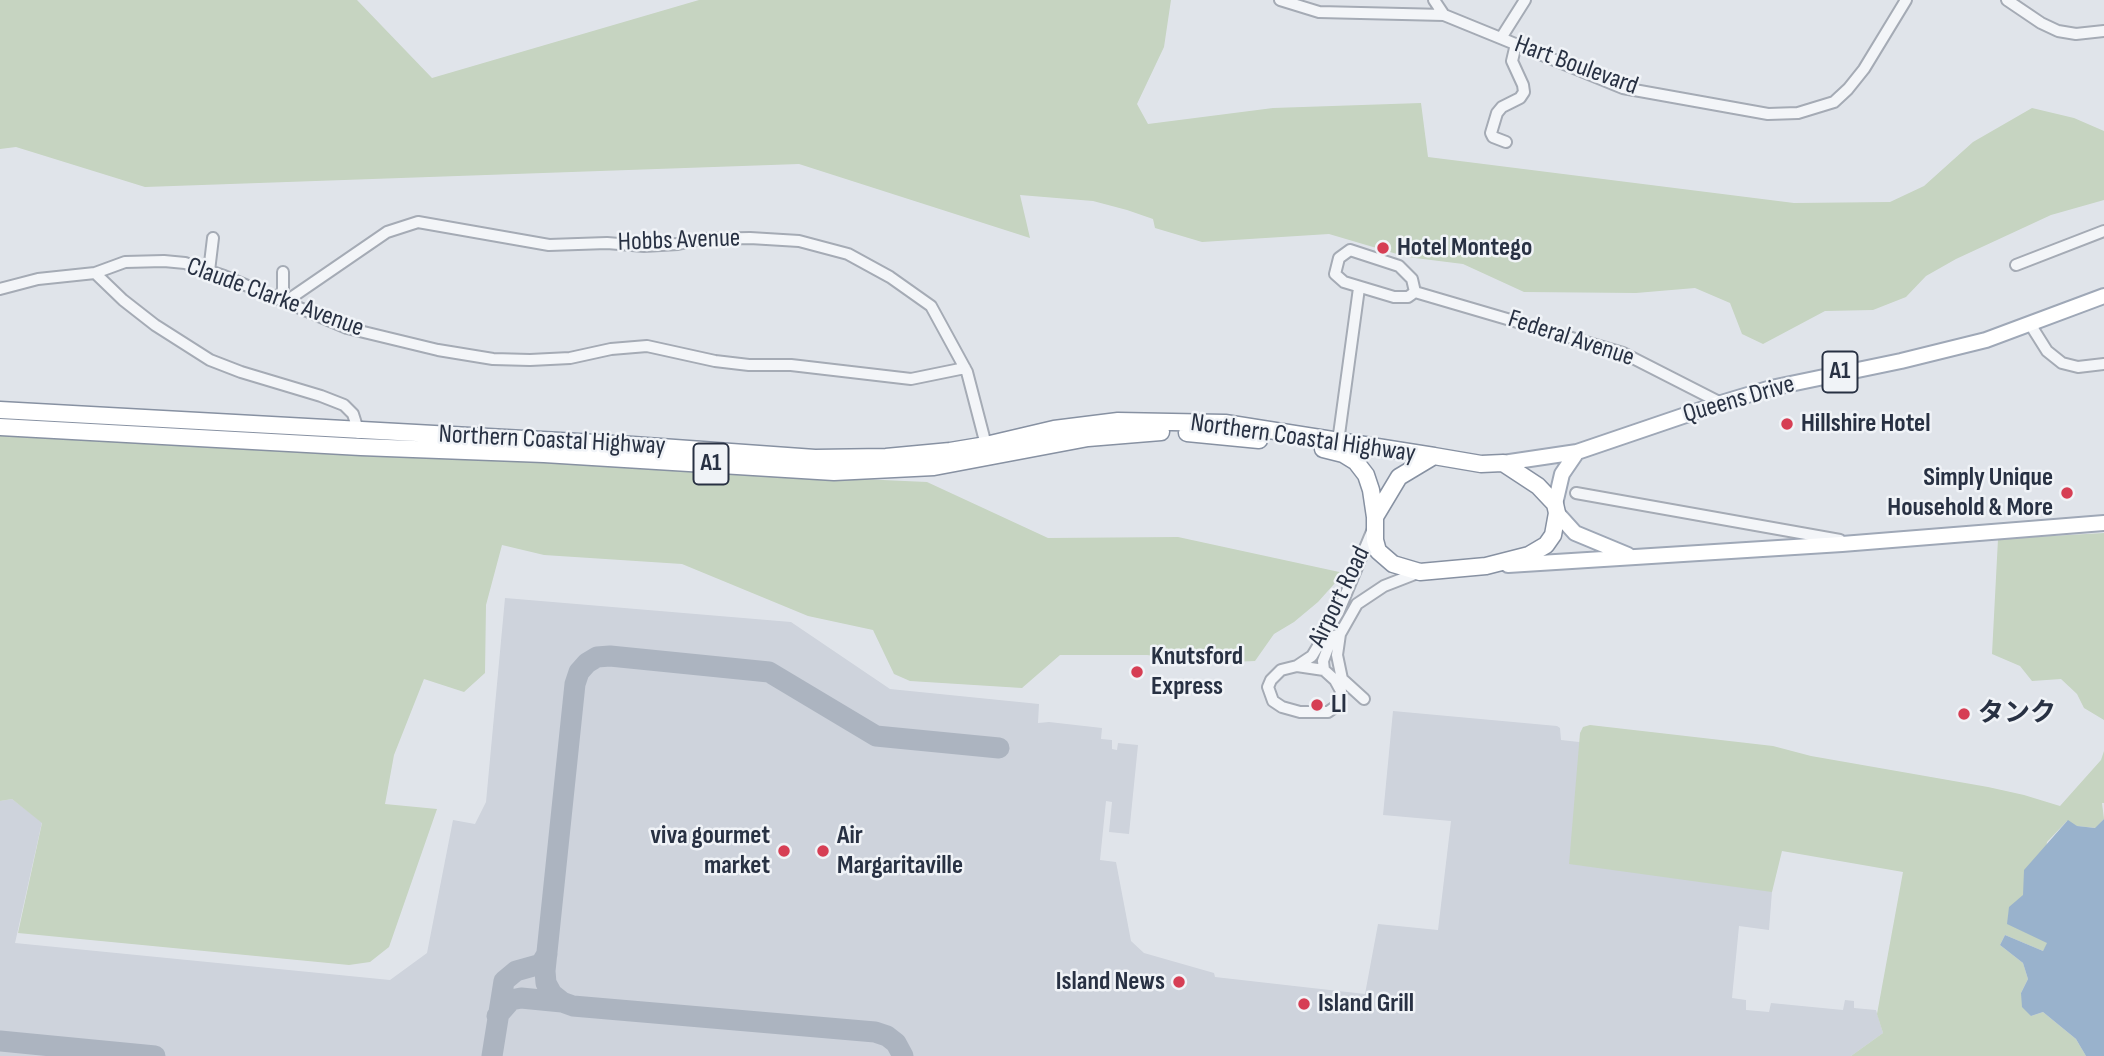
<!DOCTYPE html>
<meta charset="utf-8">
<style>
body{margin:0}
canvas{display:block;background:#e0e4ea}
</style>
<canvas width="2104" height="1056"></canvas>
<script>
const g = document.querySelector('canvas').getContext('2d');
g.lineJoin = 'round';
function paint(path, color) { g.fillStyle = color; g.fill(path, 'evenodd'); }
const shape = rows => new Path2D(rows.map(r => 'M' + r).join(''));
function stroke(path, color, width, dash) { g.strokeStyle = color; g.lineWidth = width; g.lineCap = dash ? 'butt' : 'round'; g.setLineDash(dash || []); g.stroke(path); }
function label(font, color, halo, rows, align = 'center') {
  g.font = font + ' "Sofia Sans Condensed","Noto Sans JP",sans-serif'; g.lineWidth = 5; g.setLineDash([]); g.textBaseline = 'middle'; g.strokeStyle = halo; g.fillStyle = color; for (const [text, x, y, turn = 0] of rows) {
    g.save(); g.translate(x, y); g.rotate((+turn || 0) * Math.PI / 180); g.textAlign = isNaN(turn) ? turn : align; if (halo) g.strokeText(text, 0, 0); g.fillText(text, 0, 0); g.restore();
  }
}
const built = shape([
 [505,598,791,622,890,689,1039,704,1038,723,1049,722,1102,728,1101,739,1112,740,1112,749,1117,750,1118,743,1138,745,1129,834,1109,832,1112,802,1106,801,1100,860,1116,862,1131,941,1144,953,1214,973,1215,977,1365,994,1378,924,1438,930,1451,821,1383,815,1393,711,1557,726,1560,728,1561,740,1579,742,1776,840,1769,930,1739,926,1732,998,1746,1000,1746,1010,1769,1012,1771,1003,1843,1010,1845,1000,1854,1001,1854,1008,1876,1010,1883,1033,1851,1056,0,1056,0,801,12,799,42,822,15,943,390,980,427,953,453,820,475,824,486,802]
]);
const green = shape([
 [0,0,357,0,432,78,699,0,1171,0,1164,47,1137,104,1148,124,1273,108,1421,103,1428,157,1794,203,1890,202,1924,186,1973,142,2032,108,2074,118,2104,131,2104,200,2051,215,1956,259,1926,276,1906,297,1873,310,1825,311,1763,344,1742,334,1730,303,1695,288,1636,293,1524,292,1463,264,1407,257,1329,234,1202,242,1155,228,1153,219,1127,210,1093,201,1020,195,1030,238,799,164,145,187,16,147,0,149],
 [0,418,138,438,706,472,927,482,1048,538,1178,537,1344,573,1318,602,1294,622,1274,634,1255,661,1208,663,1147,655,1060,655,1022,688,910,681,894,674,873,630,808,616,682,564,544,555,502,545,486,605,485,673,464,692,424,679,394,755,385,804,437,809,389,947,370,962,349,965,18,933,42,823,12,799,0,801],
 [2104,533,2104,720,2084,708,2077,694,2061,679,2032,681,2020,666,1992,654,1998,539],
 [1590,725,1773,746,1811,756,1988,787,2024,795,2060,806,2101,760,2104,751,2104,803,2102,803,2104,819,2096,828,2076,826,2067,821,2047,842,2034,935,2048,943,2043,951,2005,935,2000,945,2023,963,2028,979,2021,993,2031,1016,2043,1012,2076,1039,2086,1056,1851,1056,1883,1033,1877,1014,1903,872,1782,851,1772,892,1569,864,1580,733,1583,727]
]);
const water = shape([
 [2104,819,2104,1056,2086,1056,2076,1039,2043,1012,2031,1016,2022,1007,2021,993,2028,979,2023,963,2000,945,2005,935,2043,951,2047,943,2007,924,2009,907,2023,895,2024,870,2068,820,2077,826,2095,828]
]);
const taxiway = shape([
 [562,1002,552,994,546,983,545,971,575,684,579,672,587,663,597,657,610,656,769,672,876,736,999,748],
 [497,1016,511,1000,521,998,562,1002,573,1006,875,1032,887,1036,896,1043,903,1056],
 [0,1041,155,1056],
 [492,1056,504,981,516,971,541,964,547,954]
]);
const minor = shape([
 [1280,0,1319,12,1444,15,1623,88,1768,114,1798,113,1834,102,1848,89,1864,69,1906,0],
 [1434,0,1444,15],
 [2007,0,2041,23,2058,31,2076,34,2104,31],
 [1501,38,1525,0],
 [1506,142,1493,137,1491,133,1497,113,1502,107,1520,98,1524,92,1523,85,1512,61,1516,44],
 [1350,250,1399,266,1412,279,1415,292,1408,297,1394,297,1344,282,1335,274,1339,258,1350,250],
 [2016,265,2104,231],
 [209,271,213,238],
 [95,273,123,300,155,325,210,360,241,372,321,396,344,405,353,414,359,433],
 [0,289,38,279,95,273,125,262,164,261,185,263,224,276,347,328,438,350,493,359,530,360,570,358,611,349,647,346,715,361,749,365,791,365,911,379,965,368],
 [1415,292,1623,353,1721,403],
 [279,299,283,289,283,272],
 [285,302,387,232,418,222,549,245,607,243,644,246,678,244,703,239,750,238,799,241,848,254,890,277,931,306,967,372,986,445],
 [2030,324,2047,351,2062,363,2078,367,2104,364],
 [1338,442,1359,288],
 [1576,493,1840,540],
 [1297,666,1312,656,1338,613,1373,529],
 [1324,670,1297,666,1281,670,1271,680,1268,687,1273,701,1282,707,1300,712,1328,712,1335,707,1339,701,1341,691,1335,680,1324,670,1323,661,1332,637,1340,634],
 [1364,699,1342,679,1337,655,1340,634,1357,604,1384,586,1420,572]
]);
const major = shape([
 [1503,463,1577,452,1721,403,1771,388,1901,361,1986,340,2104,296],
 [1555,504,1562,474,1577,452],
 [1557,513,1575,533,1628,555],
 [1508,565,1842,544,2104,523]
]);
const highway = shape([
 [0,410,633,445,815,458,886,457,950,451,986,445,1054,429,1118,421,1225,423,1434,456],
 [0,427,361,447,544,454,834,472,934,467,1088,438,1161,432],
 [1187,433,1259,440],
 [1323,449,1343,454,1356,462,1366,475,1371,490,1375,517],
 [1434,456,1481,464,1503,463,1538,486,1555,504,1557,513,1553,535,1546,545,1529,555,1486,566,1420,572,1393,564,1378,551,1375,540,1375,517,1399,477,1434,456]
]);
const markers = [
 [1383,248,7,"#d63e54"],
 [1787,424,7,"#d63e54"],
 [2067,493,7,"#d63e54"],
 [1137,672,7,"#d63e54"],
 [1317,705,7,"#d63e54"],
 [1964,714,7,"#d63e54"],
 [784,851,7,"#d63e54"],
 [823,851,7,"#d63e54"],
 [1179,982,7,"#d63e54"],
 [1304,1004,7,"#d63e54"]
];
const shields = [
 [1840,372,35],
 [711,464,35]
];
const shieldNames = [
 ["A1",1840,372],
 ["A1",711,464]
];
const streetNames = [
 ["Hart Boulevard",1576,66,20],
 ["Hobbs Avenue",679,241,-2],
 ["Claude Clarke Avenue",275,298,20],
 ["Federal Avenue",1571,339,18],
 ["Queens Drive",1739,400,-16],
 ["Northern Coastal Highway",1303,439,8],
 ["Northern Coastal Highway",552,441,3],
 ["Airport Road",1340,597,-64]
];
const poiNames = [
 ["Hotel Montego",1397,248],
 ["Hillshire Hotel",1801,424],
 ["Simply Unique",2053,478,"right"],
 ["Household & More",2053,508,"right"],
 ["Knutsford",1151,657],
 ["Express",1151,687],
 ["Ll",1331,705],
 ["タンク",1978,714],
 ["viva gourmet",770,836,"right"],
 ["market",770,866,"right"],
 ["Air",837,836],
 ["Margaritaville",837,866],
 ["Island News",1165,982,"right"],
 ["Island Grill",1318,1004]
];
paint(built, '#ced3dc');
paint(green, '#c6d4c1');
paint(water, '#99b2cc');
stroke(taxiway, '#acb4c0', 21);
stroke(minor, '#a5abb5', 14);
stroke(major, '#9fa8b7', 18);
stroke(highway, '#8791a2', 19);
stroke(minor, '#f3f5f8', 10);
stroke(major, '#fff', 14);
stroke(highway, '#fff', 16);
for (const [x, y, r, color] of markers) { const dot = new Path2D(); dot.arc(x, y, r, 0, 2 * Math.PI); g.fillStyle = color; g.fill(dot); stroke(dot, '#f0f3f7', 2.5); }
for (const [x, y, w] of shields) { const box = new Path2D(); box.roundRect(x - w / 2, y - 20.5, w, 41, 5); g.fillStyle = '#f0f3f7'; g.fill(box); stroke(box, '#283143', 2); }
label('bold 24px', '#283143', null, shieldNames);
label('26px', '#283143', '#f0f3f7', streetNames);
label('bold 26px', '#283143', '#f0f3f7', poiNames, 'left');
</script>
